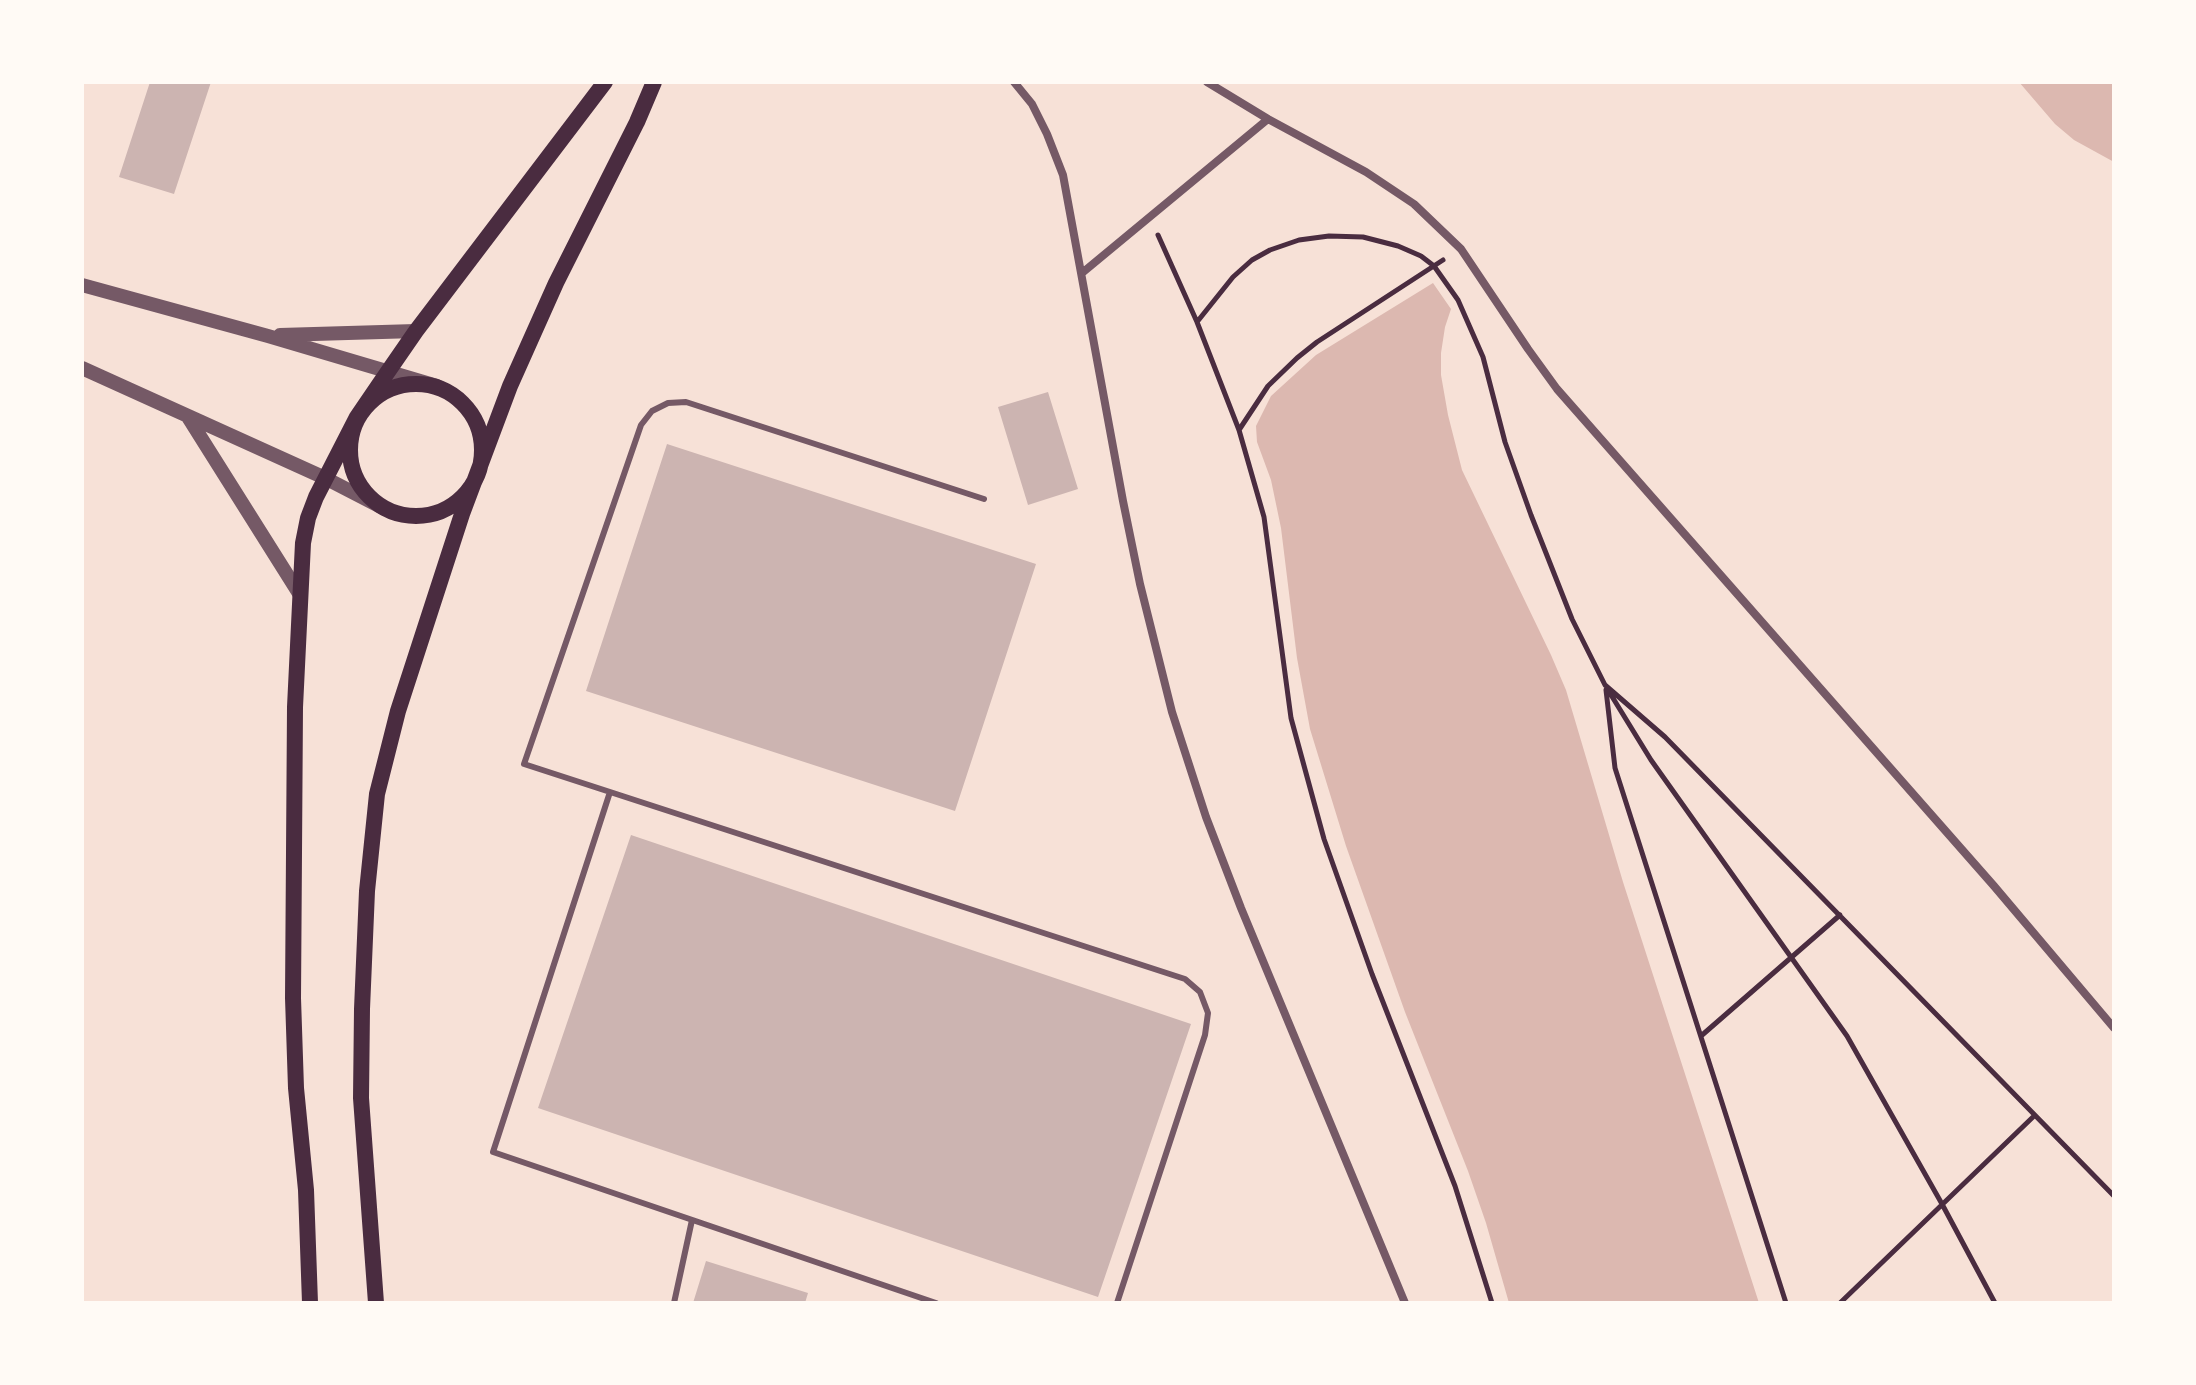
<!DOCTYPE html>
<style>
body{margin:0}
#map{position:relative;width:2196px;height:1385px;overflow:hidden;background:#f7e1d7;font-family:"Open Sans",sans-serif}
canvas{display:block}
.frame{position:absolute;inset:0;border:84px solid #fffaf5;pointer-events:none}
</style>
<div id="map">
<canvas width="2196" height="1385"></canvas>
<div class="frame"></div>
</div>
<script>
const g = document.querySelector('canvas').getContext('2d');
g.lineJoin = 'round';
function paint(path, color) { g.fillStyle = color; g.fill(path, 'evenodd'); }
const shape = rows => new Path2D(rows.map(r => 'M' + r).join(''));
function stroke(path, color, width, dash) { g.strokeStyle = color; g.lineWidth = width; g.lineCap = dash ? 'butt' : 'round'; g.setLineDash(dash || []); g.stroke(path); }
const water = shape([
 [2019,82,2114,82,2114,162,2074,140,2055,124],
 [1433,283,1451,309,1445,327,1441,353,1441,375,1448,415,1462,470,1551,655,1566,690,1623,882,1759,1303,1509,1303,1486,1223,1468,1171,1405,1012,1346,846,1310,729,1297,658,1281,528,1271,480,1257,442,1256,426,1271,396,1316,355]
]);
const building = shape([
 [150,82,211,82,174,194,119,177],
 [1048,392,1078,489,1028,505,998,407],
 [667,444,1036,564,955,811,586,691],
 [631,835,1191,1024,1098,1297,538,1108],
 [706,1261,808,1293,805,1303,693,1303]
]);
const path = shape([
 [1158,235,1197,322,1239,430,1264,517,1291,718,1324,839,1372,974,1455,1186,1492,1303],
 [1197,322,1233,277,1252,260,1270,250,1299,240,1329,236,1363,237,1398,246,1421,256,1434,266,1458,300,1483,357,1505,442,1531,515,1572,619,1605,685,1665,737,2114,1196],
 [1239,430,1268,386,1297,358,1317,342,1443,260],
 [1606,690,1615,768,1786,1303],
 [1608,690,1651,760,1847,1036,1942,1204,1995,1303],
 [1701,1036,1840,915],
 [1840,1303,2034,1116]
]);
const service = shape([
 [984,499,686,402,668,403,652,411,641,425,524,764,1185,979,1200,992,1208,1013,1205,1035,1117,1303],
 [610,792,493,1152,936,1303],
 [674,1303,692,1220]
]);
const minor = shape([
 [1014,82,1032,104,1047,134,1063,175,1123,501,1140,584,1172,712,1206,817,1241,908,1405,1303],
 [1207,82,1268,119,1366,172,1414,204,1461,249,1528,349,1557,389,1994,886,2114,1028],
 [1082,273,1268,119]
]);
const tertiary = shape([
 [82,285,268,336,437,386],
 [280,335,416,331],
 [82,368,325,478,385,509],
 [188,417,300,595]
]);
const secondary = shape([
 '350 450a66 66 0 1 1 132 0a66 66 0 1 1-132 0Z',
 [310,1303,306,1190,296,1088,293,998,295,707,303,543,308,518,316,497,357,417,387,373,416,331,605,82],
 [376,1303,361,1098,362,1009,367,891,377,794,398,711,462,514,510,386,556,283,637,122,654,82]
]);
paint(water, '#dcb8b0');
paint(building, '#ccb4b1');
stroke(path, '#4a2c40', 5);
stroke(service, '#755966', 6);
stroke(minor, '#755966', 8);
stroke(tertiary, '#755966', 14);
stroke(secondary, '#4a2c40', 16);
</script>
